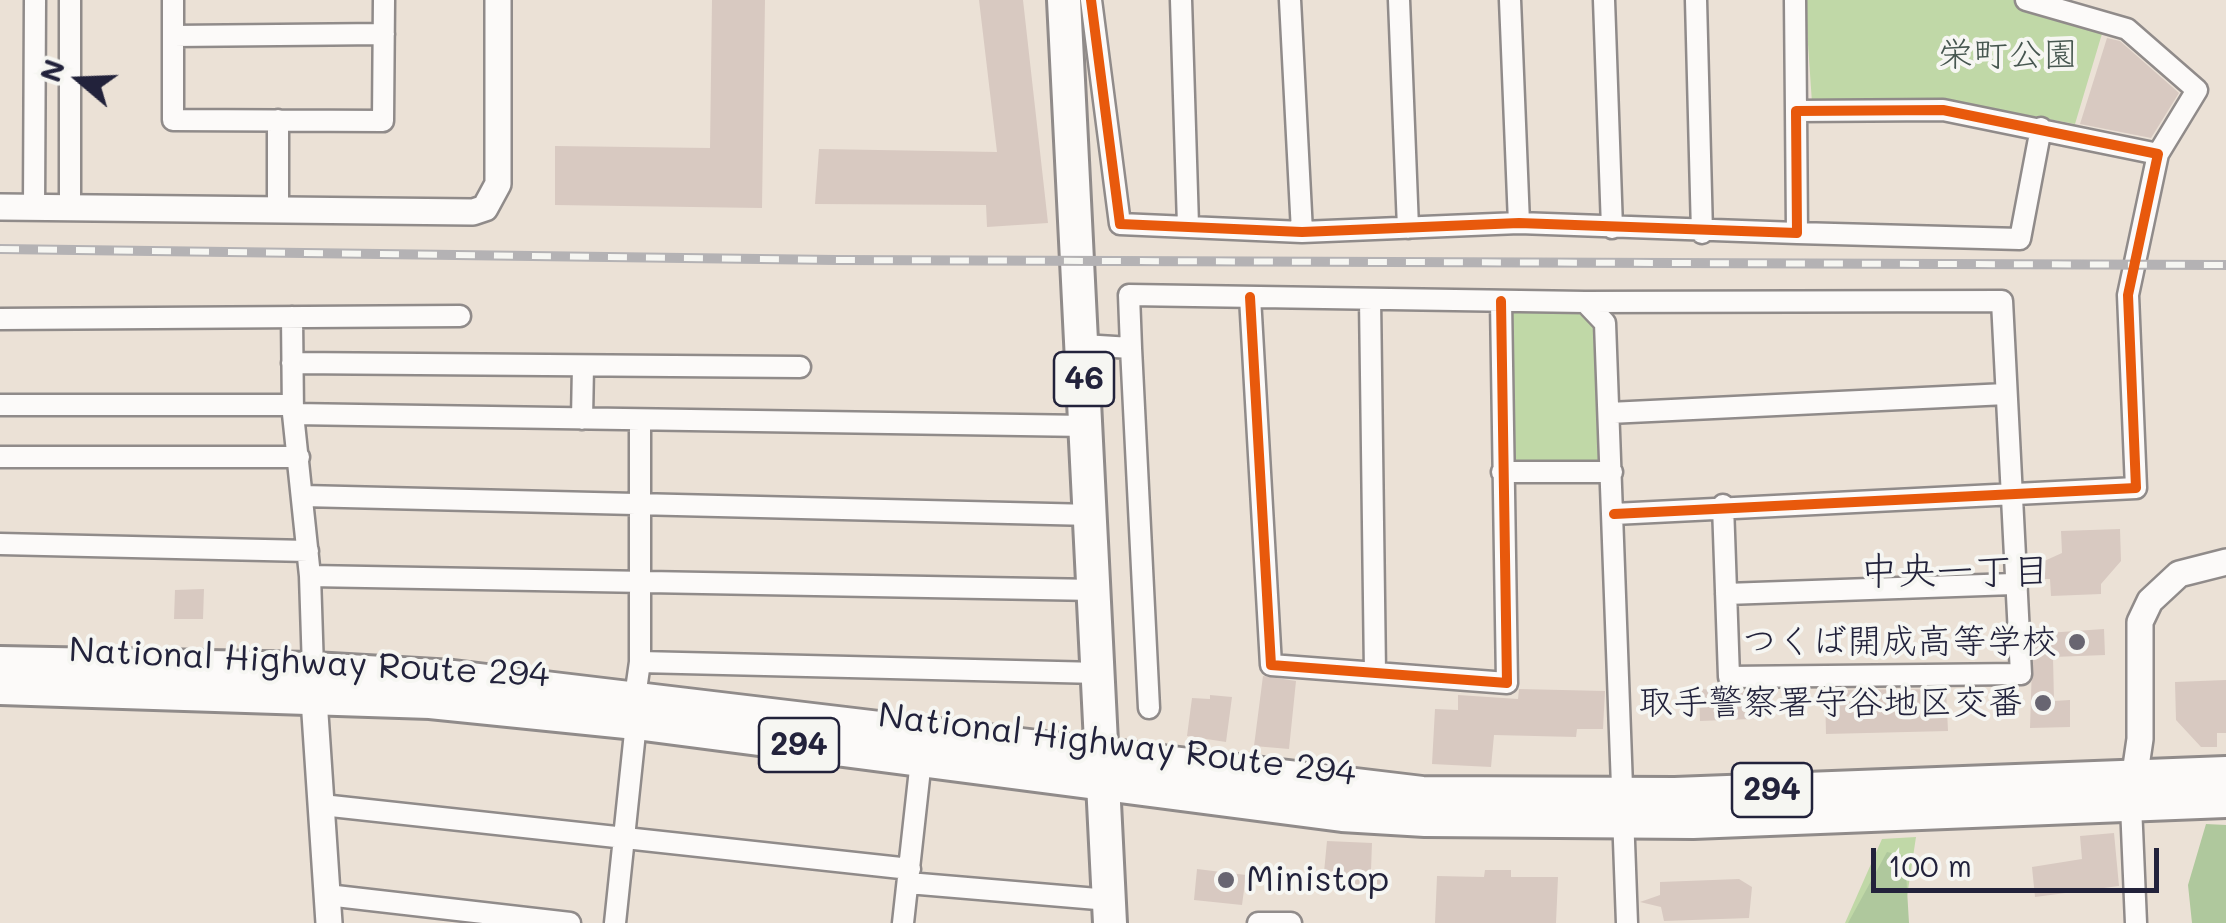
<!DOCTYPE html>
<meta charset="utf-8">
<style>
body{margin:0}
#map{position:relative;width:2226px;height:923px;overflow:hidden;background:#ebe1d6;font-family:Mali,sans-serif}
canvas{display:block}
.north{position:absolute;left:30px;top:30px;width:100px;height:100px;-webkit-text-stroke:8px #f6f6f2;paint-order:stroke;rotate:289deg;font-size:28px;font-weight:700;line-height:40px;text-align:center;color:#22223b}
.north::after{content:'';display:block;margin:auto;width:35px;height:45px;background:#22223b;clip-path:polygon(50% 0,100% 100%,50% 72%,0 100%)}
.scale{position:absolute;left:1871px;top:848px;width:288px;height:45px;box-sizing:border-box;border:5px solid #22223b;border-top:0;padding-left:12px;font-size:30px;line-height:35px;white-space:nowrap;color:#22223b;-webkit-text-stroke:8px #f6f6f2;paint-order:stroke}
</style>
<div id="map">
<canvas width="2226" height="923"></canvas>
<div class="north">N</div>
<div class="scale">100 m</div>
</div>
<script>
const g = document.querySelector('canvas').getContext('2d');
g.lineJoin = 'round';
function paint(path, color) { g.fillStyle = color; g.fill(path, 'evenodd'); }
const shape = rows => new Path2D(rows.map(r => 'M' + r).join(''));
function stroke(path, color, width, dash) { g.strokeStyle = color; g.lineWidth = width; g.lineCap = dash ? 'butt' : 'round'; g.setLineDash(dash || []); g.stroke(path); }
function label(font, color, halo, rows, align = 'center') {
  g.font = font + ' Mali,"Klee One",sans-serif'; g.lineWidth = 8; g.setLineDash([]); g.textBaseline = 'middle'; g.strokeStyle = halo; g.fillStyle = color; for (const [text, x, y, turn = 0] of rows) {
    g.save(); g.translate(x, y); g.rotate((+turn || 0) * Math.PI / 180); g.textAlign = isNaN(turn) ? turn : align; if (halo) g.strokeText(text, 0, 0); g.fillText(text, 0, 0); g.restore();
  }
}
const green = shape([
 [1805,0,2013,0,2104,27,2075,124,1940,99,1812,103],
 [1501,301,1585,302,1605,323,1612,472,1502,472],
 [1916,837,1903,923,1845,923,1882,839]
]);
const forest = shape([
 [2206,824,2226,825,2226,923,2192,923,2188,885],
 [1887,852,1905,856,1909,923,1848,923]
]);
const building = shape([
 [712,0,765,0,762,208,555,205,555,146,710,148],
 [979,0,1023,0,1048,223,987,227,986,205,815,204,819,149,997,152],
 [2107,38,2120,41,2179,93,2151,138,2080,124],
 [2120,529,2121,561,2101,584,2101,594,2051,596,2050,579,2043,579,2042,562,2062,553,2061,531],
 [204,589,203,619,174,619,175,590],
 [2104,629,2105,655,2053,657,2054,701,2070,700,2070,727,2030,728,2033,634],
 [1263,676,1296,681,1289,749,1254,746],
 [2226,680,2226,733,2217,733,2217,747,2201,747,2176,720,2175,682],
 [1519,689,1605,691,1603,729,1577,729,1576,737,1494,735,1491,767,1432,764,1435,709,1458,710,1458,695,1518,699],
 [1699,689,1750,691,1751,719,1700,721],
 [1946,689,1948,731,1826,734,1825,690],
 [1210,695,1232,697,1226,742,1187,736,1192,698,1210,699],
 [2114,833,2119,886,2035,897,2032,867,2082,859,2080,836],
 [1327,841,1372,843,1371,870,1384,871,1382,886,1323,883],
 [1197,869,1246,875,1242,905,1194,900],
 [1485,870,1511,870,1511,877,1558,877,1556,923,1435,923,1437,876,1484,877],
 [1739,879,1752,887,1749,918,1664,921,1661,907,1640,902,1660,895,1660,882]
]);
const minor = shape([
 [70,0,70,208],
 [173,0,173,120,383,121,384,0],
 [1091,0,1120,224,1302,232,1519,223,1797,233,1796,111,1943,110,2158,154,2128,295,2136,488,1614,514],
 [1181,0,1188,225],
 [1290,0,1302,232],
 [1399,0,1408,228],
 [1510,0,1519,223],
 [1604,0,1612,228],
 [1696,0,1702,233],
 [1795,0,1796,111],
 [2026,0,2127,29,2197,90,2158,154],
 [173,36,384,34],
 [278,120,278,211],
 [34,208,35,0],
 [1797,233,2020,239,2041,128],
 [1250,297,1271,665,1507,683,1501,301],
 [1370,299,1375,673],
 [1585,302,2002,301,2021,674,1729,677,1723,505],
 [292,317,293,414,310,576,313,669],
 [0,319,460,316],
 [1083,345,1131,348,1129,295,1585,302,1605,323,1627,923],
 [1131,348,1149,708],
 [292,363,800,367],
 [0,405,293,405],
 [1609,413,2006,394],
 [293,414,1087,426],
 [582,419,583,366],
 [0,457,299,457],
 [1502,472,1612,472],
 [303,496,1092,515],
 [0,544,308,551],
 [310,576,1096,590],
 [1726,594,2013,584],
 [640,662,1099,673],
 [635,697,640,662,640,420],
 [322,805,910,869],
 [2131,805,2136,923],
 [908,883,1109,900],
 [327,895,570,923],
 [615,923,636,723],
 [903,923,921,760],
 [1258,923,1291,923]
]);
const tertiary = shape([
 [0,207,473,212,485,208,498,184,498,0],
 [313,684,329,923],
 [2132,794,2140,739,2140,622,2150,601,2179,574,2226,562]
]);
const primary = shape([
 [1064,0,1110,923]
]);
const trunk = shape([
 [0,663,313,669,453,677,1422,793,1675,794,2226,773],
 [0,688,430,702,636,723,1342,815,1425,820,1693,822,2226,801]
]);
const rail = shape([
 [0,249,836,260,2226,265]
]);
const cycleway = shape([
 [1091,0,1120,224,1302,232,1519,223,1797,233,1796,111,1943,110,2158,154,2128,295,2136,488,1614,514],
 [1250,297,1271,665,1507,683,1501,301]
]);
const markers = [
 [2077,642,10,"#686571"],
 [2043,703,10,"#686571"],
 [1226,880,10,"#686571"]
];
const shields = [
 [1084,379,60],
 [799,745,80],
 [1772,790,80]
];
const shieldNames = [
 ["46",1084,379],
 ["294",799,745],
 ["294",1772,790]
];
const parkNames = [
 ["栄町公園",2008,55]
];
const poiNames = [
 ["つくば開成高等学校",2057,642],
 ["取手警察署守谷地区交番",2023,703],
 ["Ministop",1246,880,"left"]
];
const streetNames = [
 ["National Highway Route 294",309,663,3],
 ["National Highway Route 294",1117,745,7]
];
const neighbourhoodNames = [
 ["中央一丁目",1955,572]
];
paint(green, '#c0d8a7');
paint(forest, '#afc89d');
paint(building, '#d8c9c1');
stroke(minor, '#908b8a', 25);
stroke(tertiary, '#908b8a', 30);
stroke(primary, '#908b8a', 38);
stroke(trunk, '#908b8a', 38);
stroke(minor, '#fcfaf9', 20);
stroke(tertiary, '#fcfaf9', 25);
stroke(primary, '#fcfaf9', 32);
stroke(trunk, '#fcfaf9', 32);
stroke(rail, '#b4b2b4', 10);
stroke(rail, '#f6f6f2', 6, [19]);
stroke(cycleway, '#e8590c', 10);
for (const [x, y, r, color] of markers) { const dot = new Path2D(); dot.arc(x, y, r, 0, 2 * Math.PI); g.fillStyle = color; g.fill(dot); stroke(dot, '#f6f6f2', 4); }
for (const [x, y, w] of shields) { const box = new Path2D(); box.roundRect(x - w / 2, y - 27, w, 54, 8); g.fillStyle = '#f6f6f2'; g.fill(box); stroke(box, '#22223b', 2.5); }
label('bold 32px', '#22223b', null, shieldNames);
label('35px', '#475750', '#f6f6f2', parkNames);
label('35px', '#22223b', '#f6f6f2', poiNames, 'right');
label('35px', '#22223b', '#f6f6f2', streetNames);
label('38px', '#22223b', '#f6f6f2', neighbourhoodNames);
</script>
